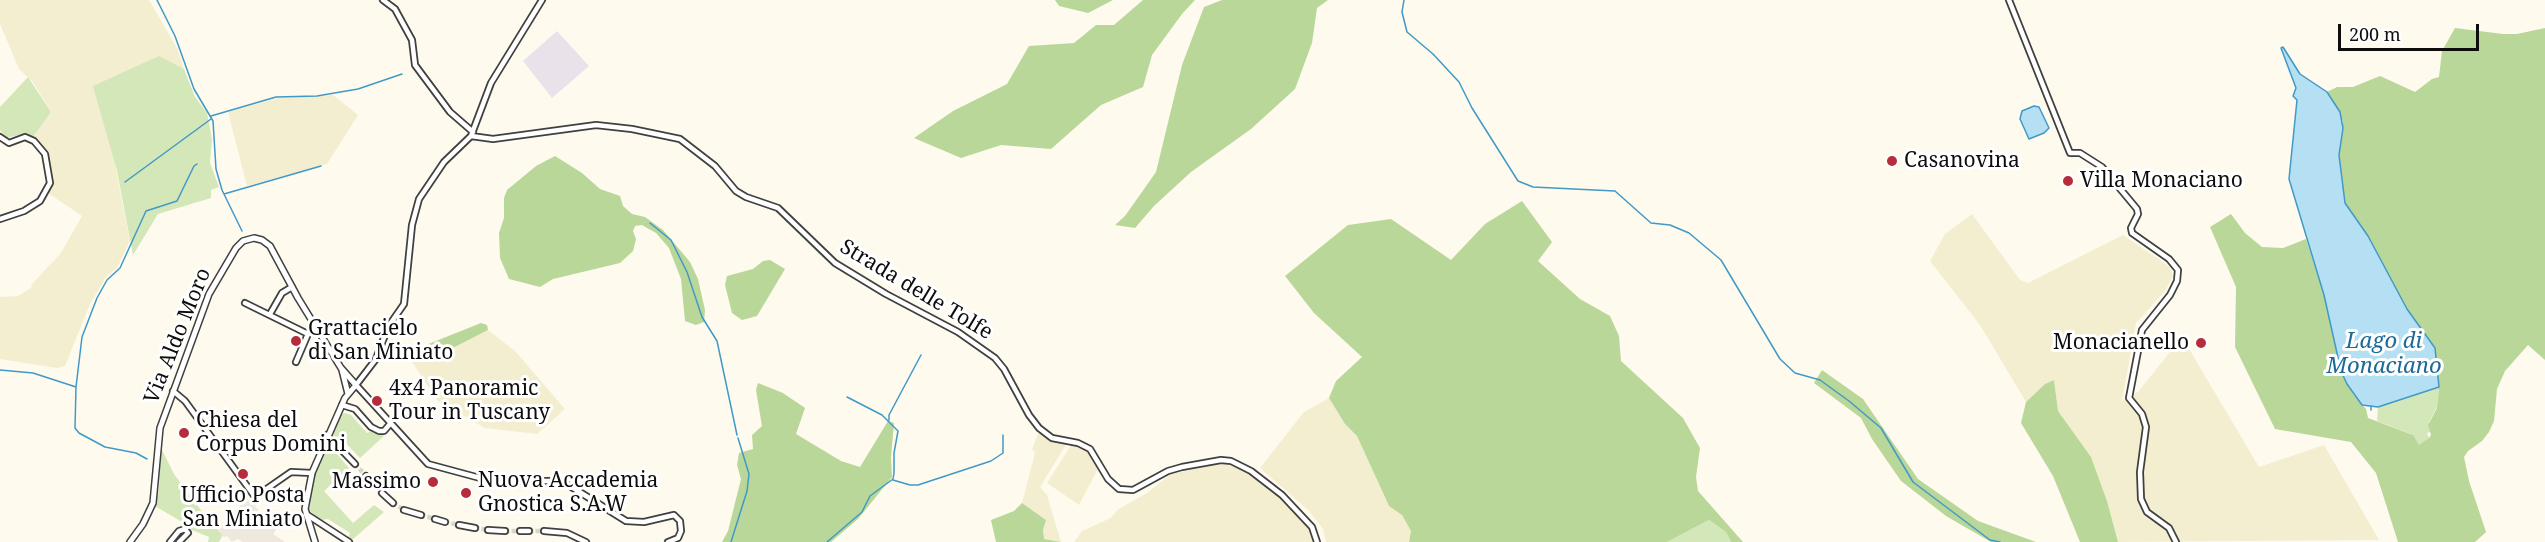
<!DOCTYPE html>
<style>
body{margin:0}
#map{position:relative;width:2545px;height:542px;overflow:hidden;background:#fefaee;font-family:"Noto Serif",serif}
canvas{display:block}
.scale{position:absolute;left:2338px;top:24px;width:141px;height:27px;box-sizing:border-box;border:3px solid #0d0d0d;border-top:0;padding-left:8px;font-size:18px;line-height:21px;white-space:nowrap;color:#0d0d0d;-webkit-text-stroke:4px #fff;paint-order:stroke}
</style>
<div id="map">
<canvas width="2545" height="542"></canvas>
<div class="scale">200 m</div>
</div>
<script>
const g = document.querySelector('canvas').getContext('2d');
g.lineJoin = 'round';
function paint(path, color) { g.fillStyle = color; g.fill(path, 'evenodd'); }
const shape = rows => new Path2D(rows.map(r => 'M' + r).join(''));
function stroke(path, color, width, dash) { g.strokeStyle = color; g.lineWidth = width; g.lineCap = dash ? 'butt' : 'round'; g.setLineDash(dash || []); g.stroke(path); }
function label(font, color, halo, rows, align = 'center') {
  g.font = font + ' "Noto Serif",serif'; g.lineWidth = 6; g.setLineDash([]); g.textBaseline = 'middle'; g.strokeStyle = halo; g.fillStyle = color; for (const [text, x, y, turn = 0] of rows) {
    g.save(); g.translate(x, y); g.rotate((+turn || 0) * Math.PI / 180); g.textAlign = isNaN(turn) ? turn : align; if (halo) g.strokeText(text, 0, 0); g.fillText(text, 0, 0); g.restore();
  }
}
const industrial = shape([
 [557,31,589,66,552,98,523,61]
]);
const farmland = shape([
 [0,0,149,0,177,48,184,69,159,57,114,160,130,241,117,268,106,277,90,304,65,366,57,368,0,359,0,297,18,296,31,288,32,284,61,253,82,216,48,193,53,180,46,149,33,137,51,112,33,82,19,69,0,24],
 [333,95,358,115,327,164,247,186,228,112,278,98],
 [1972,214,2020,280,2028,283,2123,235,2170,267,2173,276,2165,291,2136,323,2122,401,2138,392,2182,337,2259,467,2324,445,2379,540,2118,542,2107,501,2091,457,2058,411,2054,380,2045,384,2026,402,1980,325,1930,261,1945,234],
 [488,330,515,351,565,409,537,434,485,428,438,401,412,362,443,353],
 [1329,398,1345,424,1357,436,1389,506,1402,514,1411,531,1409,542,1326,542,1323,529,1309,511,1260,468,1304,412],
 [1039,432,1055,441,1067,443,1040,487,1047,495,1061,542,1044,539,1043,530,1046,520,1022,503,1035,453,1032,449],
 [1071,445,1089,450,1099,467,1079,505,1047,483],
 [1223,463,1251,474,1283,497,1310,528,1313,542,1074,542,1082,531,1111,518,1117,510,1147,493,1171,474]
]);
const green = shape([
 [159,56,184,69,195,97,207,113,212,139,210,163,219,187,211,190,211,198,158,214,133,255,117,171,93,86],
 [28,77,51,112,33,137,27,133,6,138,0,130,0,107],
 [2439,387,2437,407,2429,422,2430,432,2427,433,2429,438,2419,446,2411,434,2377,421,2378,407],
 [345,413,351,415,367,433,373,430,384,436,360,458,339,436,336,438,334,436,333,431,341,415],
 [329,445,349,468,324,491,353,523,374,505,384,512,352,540,348,538,350,533,328,519,321,520,309,510,311,491,317,469,325,447],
 [161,448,174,474,209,521,223,535,219,542,208,542,209,537,182,526,182,522,155,506,159,488],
 [1709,520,1726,532,1731,542,1667,542]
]);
const forest = shape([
 [1055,0,1113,0,1088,13,1059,6],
 [1143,0,1195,0,1182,14,1152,55,1143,87,1101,105,1051,149,1001,145,961,158,914,138,953,111,1007,84,1029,46,1074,43,1096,25,1114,25],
 [1222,0,1328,0,1317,8,1312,43,1295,89,1251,129,1191,172,1154,206,1135,228,1115,225,1125,216,1156,172,1182,65,1204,7],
 [2455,28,2503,34,2517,34,2545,28,2545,360,2528,345,2505,371,2497,389,2494,421,2489,432,2482,441,2468,451,2464,457,2469,481,2486,532,2475,542,2398,542,2376,473,2351,442,2275,429,2235,347,2236,287,2210,227,2231,214,2245,233,2262,247,2283,248,2306,239,2324,295,2341,371,2353,394,2366,409,2368,418,2413,435,2419,445,2429,438,2431,435,2428,425,2437,408,2439,387,2435,348,2407,309,2368,236,2345,203,2339,155,2343,121,2327,92,2337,87,2353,87,2380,76,2415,92,2432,79,2439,77,2442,51],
 [555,156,582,173,600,189,620,196,623,206,632,214,645,217,663,230,690,262,698,279,705,310,704,322,696,325,685,321,681,279,669,248,656,233,642,225,635,226,633,231,636,239,633,251,620,263,553,279,540,287,509,279,500,258,499,233,504,218,504,198,507,190,536,166],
 [1522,201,1552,242,1538,261,1580,299,1610,316,1619,336,1621,361,1683,418,1700,448,1696,477,1698,491,1743,542,1731,542,1726,532,1709,520,1667,542,1409,542,1411,531,1402,515,1389,506,1357,436,1345,424,1329,398,1336,381,1362,357,1314,313,1285,276,1348,225,1391,219,1451,260,1485,224],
 [770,260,785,269,757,316,742,320,732,313,725,285,727,276,753,269,763,261],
 [481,323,487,325,488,330,443,353,412,362,406,353],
 [1822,370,1863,399,1918,479,1978,521,2036,542,1991,542,1946,516,1901,481,1872,439,1861,418,1814,383],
 [2054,380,2058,411,2091,457,2107,501,2118,542,2080,542,2053,476,2021,423,2026,402,2045,384],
 [758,383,783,393,805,408,796,434,841,461,860,467,888,421,894,423,891,457,892,477,858,519,831,542,722,542,728,531,741,479,737,465,739,453,753,449,752,435,762,426,756,390],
 [1022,503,1046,520,1043,530,1044,539,1061,542,996,542,991,520,1014,511]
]);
const plaza = shape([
 [248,500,251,504,253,503,267,522,276,530,273,534,285,542,243,542,238,539,232,542,227,536,224,537,218,529,232,518,236,509]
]);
const water = shape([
 [2283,47,2300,74,2327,92,2340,112,2343,128,2339,155,2345,203,2368,236,2407,309,2435,348,2439,387,2378,407,2362,405,2347,384,2341,371,2324,295,2289,179,2297,100,2293,96,2296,88,2281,48,2283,47],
 [2034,106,2039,107,2049,128,2044,133,2029,139,2020,119,2022,111,2034,106]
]);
const stream = shape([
 [157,0,175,36,194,89,213,121,216,169,222,190,242,231],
 [1404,0,1402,12,1407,32,1433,54,1459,82,1472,108,1518,181,1533,187,1615,191,1651,223,1670,225,1689,233,1721,260,1780,359,1795,373,1820,380,1849,401,1881,428,1913,482,1990,540,2000,542],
 [211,116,276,97,317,96,358,89,402,74],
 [125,182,211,119],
 [224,194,321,166],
 [650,223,671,240,687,272,702,317,717,341,737,435],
 [0,370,33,373,76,387,75,428,79,433,105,447,136,453,147,459],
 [76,387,82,337,97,298,107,280,120,268,146,211,177,201,194,166,197,164],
 [2371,406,2371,410],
 [889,420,889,415,921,355],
 [893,480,910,485,918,485,991,461,1003,453,1003,435],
 [731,542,747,491,749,474,738,438],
 [827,542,862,512,870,496,893,479,894,473,894,453,898,431,882,415,847,397]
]);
const minorTunnel = shape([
 [355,464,366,476],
 [373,483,382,493],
 [393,503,404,510],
 [421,515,435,519],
 [445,522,459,525],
 [475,528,488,530],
 [505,531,520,531],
 [529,531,544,531]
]);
const minor = shape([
 [383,0,395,9,412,40,415,65,450,112,473,132],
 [542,0,491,83,471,136,444,162,419,199,412,225,404,304,388,327,376,359,356,385,428,464,491,481,562,481,626,521,644,522,674,515,680,521,681,531,678,538,668,542],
 [2009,0,2070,153,2080,153,2102,167,2137,209,2138,214,2131,228,2132,233,2169,259,2178,270,2177,281,2170,295,2142,330,2129,398,2142,414,2146,427,2140,472,2141,499,2147,512,2169,528,2176,542],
 [471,136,493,139,596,125,632,129,680,139,715,166,736,191,746,197,778,208,835,263,886,294,958,332,995,358,1004,369,1029,415,1039,428,1052,438,1078,443,1090,449,1108,479,1119,489,1133,490,1168,471,1182,467,1221,460,1231,461,1251,471,1282,495,1312,527,1317,542],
 [0,137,9,143,25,137,34,141,45,154,50,183,40,201,24,211,0,219],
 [245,303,308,334,296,362],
 [270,314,282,293,292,287],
 [173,391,185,401,255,497,291,472,312,473],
 [342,405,355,409,371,427,379,431,384,431,390,424],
 [327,435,355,464],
 [366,476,373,483],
 [382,493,393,503],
 [404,510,421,515],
 [306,514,349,542],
 [435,519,445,522],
 [459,525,475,528],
 [488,530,505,531],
 [520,531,529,531],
 [544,531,567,533,586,542],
 [170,542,179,531,185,529,188,533,179,542]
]);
const tertiary = shape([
 [342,370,348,394],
 [130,542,143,524,153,503,160,428,209,294,236,248,243,241,254,238,262,240,270,246,298,298,341,368,356,385,345,398,312,473,305,509,315,542]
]);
const markers = [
 [1892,161,6,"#b62c3b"],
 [2068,181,6,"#b62c3b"],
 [296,341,6,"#b62c3b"],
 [2201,343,6,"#b62c3b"],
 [377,401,6,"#b62c3b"],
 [184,433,6,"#b62c3b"],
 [243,474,6,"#b62c3b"],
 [433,482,6,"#b62c3b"],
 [466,493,6,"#b62c3b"]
];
const poiNames = [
 ["Casanovina",1904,161],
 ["Villa Monaciano",2080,181],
 ["Grattacielo",308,329],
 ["di San Miniato",308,353],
 ["Monacianello",2189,343,"right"],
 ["4x4 Panoramic",389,389],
 ["Tour in Tuscany",389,413],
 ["Chiesa del",196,421],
 ["Corpus Domini",196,445],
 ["Nuova Accademia",478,481],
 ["Gnostica S.A.W",478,505],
 ["Massimo",421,482,"right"],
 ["Ufficio Posta",243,496,"center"],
 ["San Miniato",243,520,"center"]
];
const streetNames = [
 ["Strada delle Tolfe",916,290,31],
 ["Via Aldo Moro",178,336,-68]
];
const waterNames = [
 ["Lago di",2384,342],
 ["Monaciano",2384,367]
];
paint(industrial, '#eae2eb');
paint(farmland, '#f3eecf');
paint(green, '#d4e7b9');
paint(forest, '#b9d799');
paint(plaza, '#eee8de');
paint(water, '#b5e0f3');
stroke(water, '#4099c7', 1.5);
stroke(stream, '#4099c7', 1.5);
stroke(minorTunnel, '#dad6cc', 4.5, [4.5, 2]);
stroke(minor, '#404040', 8);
stroke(tertiary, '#404040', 8);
stroke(minor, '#fff', 4.5);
stroke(tertiary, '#fff', 5);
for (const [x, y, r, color] of markers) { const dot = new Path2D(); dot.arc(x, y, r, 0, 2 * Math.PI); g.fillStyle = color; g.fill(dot); stroke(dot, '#fff', 2); }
label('21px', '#0d0d0d', '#fff', poiNames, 'left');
label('21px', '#0d0d0d', '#fff', streetNames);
label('italic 22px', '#1c6a99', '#fff', waterNames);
</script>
